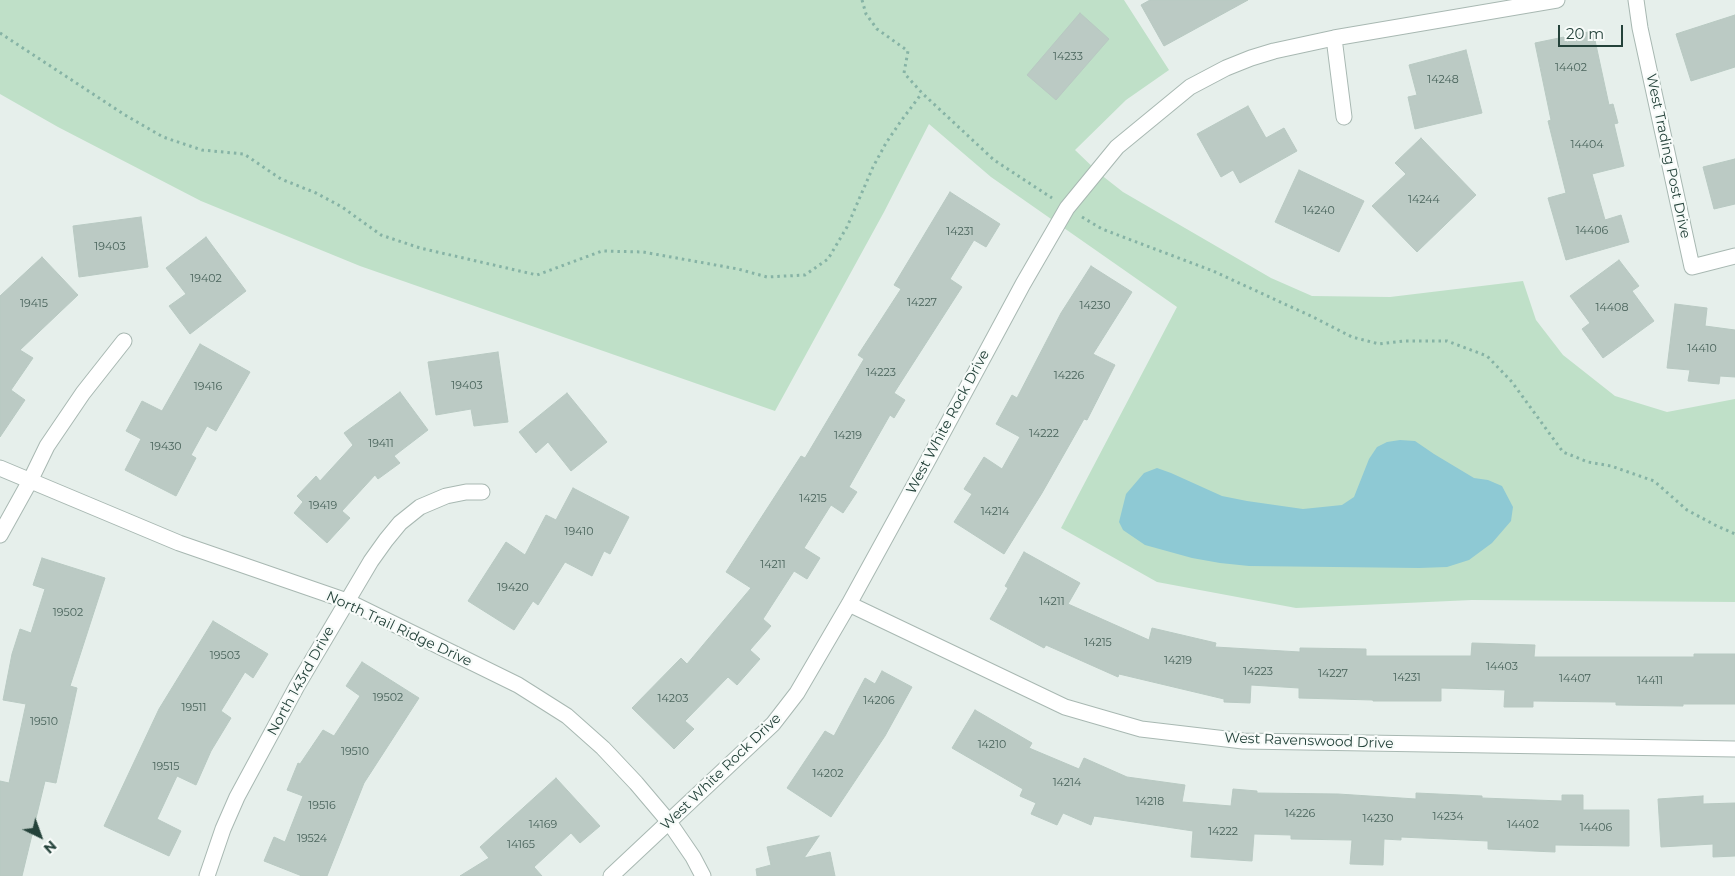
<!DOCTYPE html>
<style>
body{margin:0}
#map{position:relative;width:1735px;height:876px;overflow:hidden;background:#e6efeb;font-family:Montserrat,sans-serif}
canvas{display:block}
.north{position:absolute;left:15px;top:811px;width:50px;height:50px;-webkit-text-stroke:4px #f7fbf9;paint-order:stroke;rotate:138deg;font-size:14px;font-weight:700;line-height:20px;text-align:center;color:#24423a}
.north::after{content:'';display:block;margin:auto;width:18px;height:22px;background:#24423a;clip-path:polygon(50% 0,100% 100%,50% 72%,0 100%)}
.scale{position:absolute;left:1558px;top:25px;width:65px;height:22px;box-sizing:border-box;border:2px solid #24423a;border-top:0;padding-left:6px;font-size:15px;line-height:18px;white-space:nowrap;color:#24423a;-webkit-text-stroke:4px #f7fbf9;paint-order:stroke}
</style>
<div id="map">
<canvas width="1735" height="876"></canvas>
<div class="north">N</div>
<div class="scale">20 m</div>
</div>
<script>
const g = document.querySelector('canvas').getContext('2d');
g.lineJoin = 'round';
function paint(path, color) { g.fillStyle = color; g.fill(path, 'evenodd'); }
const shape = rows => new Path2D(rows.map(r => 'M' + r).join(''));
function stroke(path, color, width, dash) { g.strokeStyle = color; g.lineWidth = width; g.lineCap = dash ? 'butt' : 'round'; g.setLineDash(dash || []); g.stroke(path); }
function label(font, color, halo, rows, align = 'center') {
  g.font = font + ' Montserrat,sans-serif'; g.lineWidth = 4.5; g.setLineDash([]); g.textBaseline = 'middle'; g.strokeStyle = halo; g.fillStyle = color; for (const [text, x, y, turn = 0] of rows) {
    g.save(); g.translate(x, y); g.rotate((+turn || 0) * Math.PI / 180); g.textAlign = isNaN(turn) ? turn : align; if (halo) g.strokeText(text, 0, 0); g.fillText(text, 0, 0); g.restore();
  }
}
const green = shape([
 [0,0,1124,0,1169,70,1126,100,1075,150,1100,174,1123,192,1271,278,1312,296,1390,297,1523,281,1536,320,1563,355,1615,396,1667,412,1735,399,1735,602,1472,600,1296,608,1157,582,1061,528,1177,307,991,177,929,124,884,212,775,411,360,266,201,201,58,127,0,94]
]);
const water = shape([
 [1400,440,1415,441,1434,454,1474,478,1488,480,1502,486,1513,507,1511,521,1492,543,1469,560,1447,567,1419,568,1249,566,1220,563,1192,558,1145,545,1123,530,1119,522,1126,494,1144,473,1157,468,1171,473,1222,496,1247,501,1303,509,1342,505,1354,497,1369,459,1377,447,1387,442]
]);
const building = shape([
 [1150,0,1248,0,1164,46,1141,5,1150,0],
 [1080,13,1109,39,1056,100,1027,75,1080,13],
 [1735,15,1735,67,1691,81,1676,34,1735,15],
 [1593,31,1609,105,1613,104,1618,123,1614,124,1624,166,1592,174,1605,220,1621,215,1629,242,1566,260,1548,198,1566,193,1548,121,1551,120,1535,43,1593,31],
 [1466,50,1482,113,1415,129,1408,97,1417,95,1409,65,1466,50],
 [1248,106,1266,138,1284,128,1297,151,1240,183,1233,170,1221,177,1197,134,1248,106],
 [1421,138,1476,195,1417,252,1372,206,1406,174,1395,163,1421,138],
 [1735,159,1735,204,1714,209,1703,167,1735,159],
 [1299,170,1364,201,1339,252,1275,222,1299,170],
 [950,192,1000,224,986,247,974,240,950,279,962,287,894,393,905,400,894,418,890,415,849,487,857,492,843,513,831,505,804,548,820,558,807,579,794,571,763,619,771,626,750,650,760,659,737,685,728,677,685,721,694,729,674,749,632,708,681,658,687,664,751,588,726,572,801,456,805,458,864,359,858,355,901,289,894,285,950,192],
 [141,217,148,267,79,277,73,226,141,217],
 [206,237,246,291,190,334,169,306,186,294,166,268,206,237],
 [42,257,78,295,20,350,33,358,11,390,25,400,0,437,0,296,42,257],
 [1619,260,1639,286,1632,291,1654,321,1603,358,1582,329,1590,323,1570,296,1619,260],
 [1091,266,1132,292,1093,354,1115,365,1087,420,1084,419,1042,493,1004,554,954,522,972,494,964,489,984,457,1002,469,1020,437,996,424,1012,395,1017,398,1061,313,1091,266],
 [1675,304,1707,308,1705,326,1735,330,1735,377,1720,376,1719,384,1688,381,1690,370,1667,368,1675,304],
 [200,344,250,372,216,431,207,426,191,455,196,458,176,496,125,470,141,439,126,431,142,401,162,411,200,344],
 [498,352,508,422,474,426,471,409,436,415,428,362,498,352],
 [400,392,428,430,394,456,400,463,378,479,375,475,342,511,350,518,327,543,294,513,303,502,297,496,316,476,320,481,353,445,344,433,400,392],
 [567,393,607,442,571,471,548,442,536,453,519,432,567,393],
 [573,488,629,517,610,554,604,551,592,576,565,562,538,605,533,601,514,630,468,601,506,542,525,555,546,515,556,520,573,488],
 [1024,552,1080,583,1068,604,1149,640,1152,628,1216,643,1215,647,1300,652,1300,648,1366,649,1366,656,1471,656,1472,643,1535,645,1534,657,1694,657,1694,654,1735,654,1735,704,1683,704,1683,706,1616,705,1616,702,1533,701,1533,707,1504,707,1505,690,1441,688,1441,701,1373,701,1373,700,1299,698,1299,688,1251,685,1250,703,1224,702,1224,699,1119,674,1118,677,1046,645,1044,648,990,619,1008,588,1005,586,1024,552],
 [42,558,105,578,70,686,77,688,56,783,45,781,22,876,0,876,0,781,9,783,26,704,3,700,12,654,20,629,31,633,45,589,33,585,42,558],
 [213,621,268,654,253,678,245,672,221,711,231,718,211,751,196,785,177,776,157,819,181,831,169,856,104,826,159,709,213,621],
 [362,662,419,698,364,783,327,876,302,876,264,861,274,837,285,842,303,796,287,790,298,763,300,764,323,730,334,736,360,696,346,686,362,662],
 [882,671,912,687,885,736,831,817,787,788,825,731,834,736,865,678,875,684,882,671],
 [975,710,1032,743,1029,748,1079,769,1084,758,1127,777,1185,785,1182,802,1231,806,1233,789,1257,791,1257,793,1338,794,1416,799,1416,793,1482,796,1482,798,1562,801,1562,795,1583,795,1583,810,1629,810,1629,846,1555,845,1555,852,1488,849,1488,841,1401,837,1401,840,1384,839,1383,865,1350,864,1352,840,1291,839,1291,835,1254,834,1252,861,1191,857,1193,831,1094,816,1091,825,1063,813,1057,825,1031,814,1036,803,1020,796,1023,789,952,748,975,710],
 [556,778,600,826,580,843,571,833,534,867,542,876,460,876,489,858,480,847,556,778],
 [1703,796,1703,804,1735,803,1735,856,1713,857,1713,844,1661,847,1658,799,1703,796],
 [819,836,804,858,830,852,835,876,757,876,756,869,771,865,767,847,819,836]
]);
const path = shape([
 [862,0,866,14,877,29,908,51,904,73,922,93,994,160,1052,198],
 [0,33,125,115,163,137,202,150,244,154,281,179,316,193,342,207,381,235,420,248,537,275,602,251,643,252,738,269,767,277,805,275,828,259,847,227,873,167,886,143,901,121,922,93],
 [1082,217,1102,229,1213,271,1313,317,1352,337,1379,344,1404,341,1447,341,1487,356,1512,382,1563,452,1588,462,1611,466,1654,481,1687,510,1715,525,1735,534]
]);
const minor = shape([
 [1636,0,1640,28,1692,267,1735,256],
 [1334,38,1344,117],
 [0,468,179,543,347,601,518,685,567,716,603,748,636,783,669,822,693,857,703,876],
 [0,535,30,481,47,446,83,393,124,341],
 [849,604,1065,707,1141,729,1243,741,1735,749],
 [207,876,223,829,237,797,297,686,371,561,386,540,400,523,420,507,446,496,466,492,482,492],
 [611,876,773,724,797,693,849,604,927,462,1023,284,1067,208,1117,147,1190,87,1226,68,1251,58,1274,51,1334,38,1557,0]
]);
const numberNames = [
 ["14233",1068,57],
 ["14402",1571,68],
 ["14248",1443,80],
 ["14404",1587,145],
 ["14244",1424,200],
 ["14240",1319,211],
 ["14406",1592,231],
 ["14231",960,232],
 ["19403",110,247],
 ["19402",206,279],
 ["14227",922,303],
 ["19415",34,304],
 ["14230",1095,306],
 ["14408",1612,308],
 ["14410",1702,349],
 ["14223",881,373],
 ["14226",1069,376],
 ["19403",467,386],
 ["19416",208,387],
 ["14222",1044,434],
 ["14219",848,436],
 ["19411",381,444],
 ["19430",166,447],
 ["14215",813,499],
 ["19419",323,506],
 ["14214",995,512],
 ["19410",579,532],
 ["14211",773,565],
 ["19420",513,588],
 ["14211",1052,602],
 ["19502",68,613],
 ["14215",1098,643],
 ["19503",225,656],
 ["14219",1178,661],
 ["14403",1502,667],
 ["14223",1258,672],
 ["14227",1333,674],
 ["14231",1407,678],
 ["14407",1575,679],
 ["14411",1650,681],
 ["19502",388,698],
 ["14203",673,699],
 ["14206",879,701],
 ["19511",194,708],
 ["19510",44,722],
 ["14210",992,745],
 ["19510",355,752],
 ["19515",166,767],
 ["14202",828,774],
 ["14214",1067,783],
 ["14218",1150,802],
 ["19516",322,806],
 ["14226",1300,814],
 ["14234",1448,817],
 ["14230",1378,819],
 ["14169",543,825],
 ["14402",1523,825],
 ["14406",1596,828],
 ["14222",1223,832],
 ["19524",312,839],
 ["14165",521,845]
];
const streetNames = [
 ["West Trading Post Drive",1668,156,78],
 ["West White Rock Drive",948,422,-62],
 ["North Trail Ridge Drive",399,629,25],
 ["North 143rd Drive",301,681,-61],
 ["West Ravenswood Drive",1309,741,2],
 ["West White Rock Drive",721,772,-44]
];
paint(green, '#bfe0c8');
paint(water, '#8ec9d4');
paint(building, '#bbcac4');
stroke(building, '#b8c9c2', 1);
stroke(minor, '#a8b8b2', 17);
stroke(path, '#86b3a5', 3, [2.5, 4]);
stroke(minor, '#fff', 15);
label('11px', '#4a645c', null, numberNames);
label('14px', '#24423a', '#f7fbf9', streetNames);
</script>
